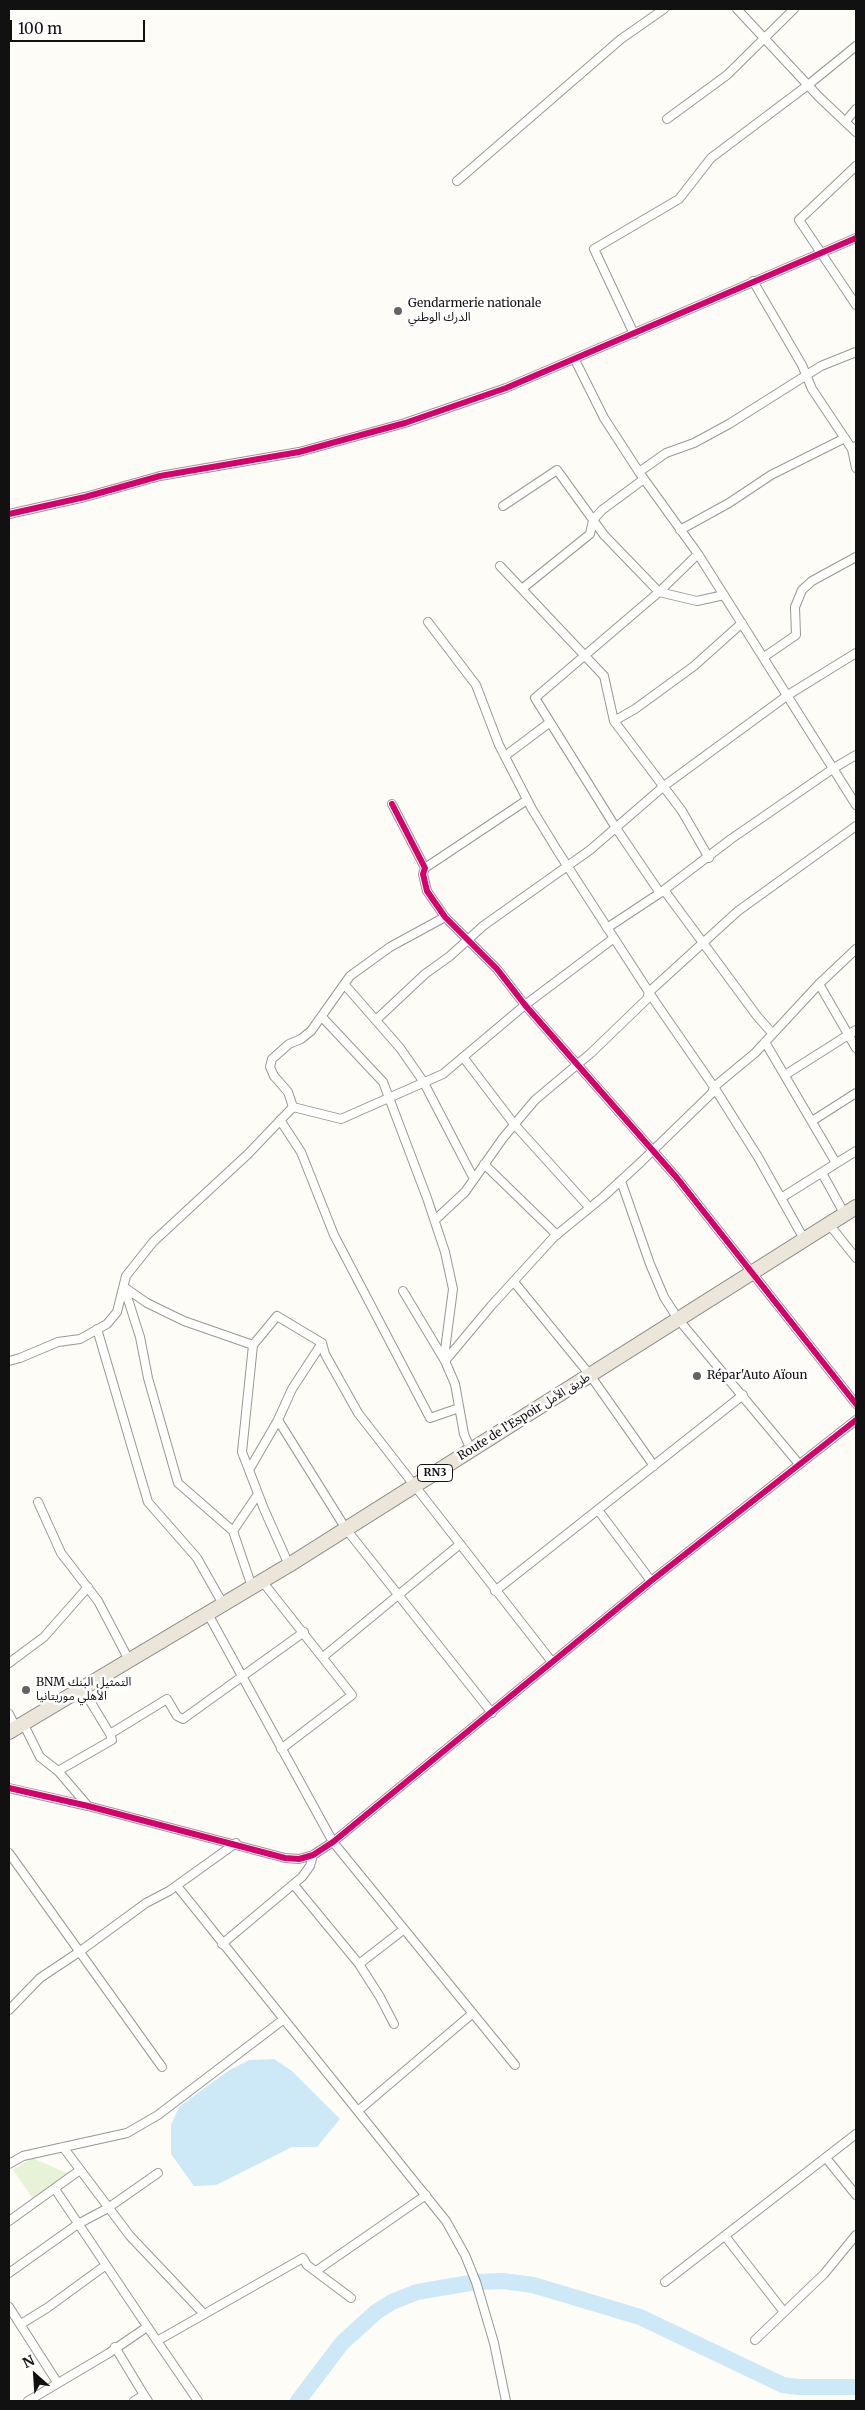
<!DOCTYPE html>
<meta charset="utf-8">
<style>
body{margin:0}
#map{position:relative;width:865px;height:2410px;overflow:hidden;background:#fdfcf7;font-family:Merriweather,serif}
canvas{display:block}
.frame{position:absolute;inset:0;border:10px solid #111;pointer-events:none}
.north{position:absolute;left:10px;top:2350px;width:50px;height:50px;-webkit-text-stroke:4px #fff;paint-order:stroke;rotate:334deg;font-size:14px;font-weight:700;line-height:20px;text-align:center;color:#111}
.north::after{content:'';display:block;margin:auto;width:18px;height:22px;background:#111;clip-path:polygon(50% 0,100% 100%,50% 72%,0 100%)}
.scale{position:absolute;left:10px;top:20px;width:135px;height:22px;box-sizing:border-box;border:2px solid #111;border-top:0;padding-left:6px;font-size:15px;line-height:18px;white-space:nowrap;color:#111;-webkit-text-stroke:4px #fff;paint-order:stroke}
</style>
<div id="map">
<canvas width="865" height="2410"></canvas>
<div class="frame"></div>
<div class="north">N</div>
<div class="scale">100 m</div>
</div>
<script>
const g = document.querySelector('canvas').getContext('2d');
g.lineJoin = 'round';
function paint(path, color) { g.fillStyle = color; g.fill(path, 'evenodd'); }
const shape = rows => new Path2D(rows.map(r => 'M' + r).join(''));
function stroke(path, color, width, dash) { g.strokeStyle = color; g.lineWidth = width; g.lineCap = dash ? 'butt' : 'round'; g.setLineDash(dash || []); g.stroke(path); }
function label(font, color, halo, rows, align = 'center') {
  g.font = font + ' Merriweather,"Noto Sans Arabic",serif'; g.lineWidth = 5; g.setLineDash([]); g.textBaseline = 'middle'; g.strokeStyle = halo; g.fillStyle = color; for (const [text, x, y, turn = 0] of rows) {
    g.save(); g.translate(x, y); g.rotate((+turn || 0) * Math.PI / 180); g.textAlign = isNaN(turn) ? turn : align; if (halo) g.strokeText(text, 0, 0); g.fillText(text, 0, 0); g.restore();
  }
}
const green = shape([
 [32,2158,69,2174,34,2200,13,2170]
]);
const water = shape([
 [274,2059,292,2071,340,2119,317,2147,292,2147,216,2185,194,2186,171,2154,171,2125,179,2107,228,2071,249,2060]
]);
const river = shape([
 [298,2401,342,2343,376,2312,392,2302,417,2292,476,2282,503,2281,533,2285,640,2317,783,2385,798,2387,856,2387]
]);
const minor = shape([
 [737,9,819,97,856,132],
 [667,119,727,75,794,9],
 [845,122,856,109],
 [856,166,799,220,856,305],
 [457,181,621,39,664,9],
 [753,281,802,365,812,389,852,449,856,446],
 [634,334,594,249,679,199,711,158,808,85,856,46],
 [575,360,604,418,639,472,698,554,856,805],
 [852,449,856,468],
 [639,472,666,453,694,443,729,424,821,366,856,352],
 [503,506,557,470,604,535,659,592,697,601,724,595],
 [9,514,85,497,160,476,299,452,405,423,506,388,856,238],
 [680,530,729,503,771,475,845,438],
 [500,566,604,676,614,721,682,811,709,858],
 [523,588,590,534,593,520,602,510,644,479],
 [428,622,476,685,499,745,532,809,557,850,654,1000,714,1087,758,1157,804,1239],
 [764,657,796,635,795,607,802,590,812,581,856,557],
 [614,721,635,709,694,666,742,623],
 [505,756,549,723],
 [392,804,425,868,423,874,427,891,445,917,497,969,525,1005,677,1178,856,1404],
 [425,868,527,800],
 [664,890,757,1016,772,1033],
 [660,893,616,828,535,698,659,592,698,554],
 [607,928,660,893,731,839,834,768,856,755],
 [819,984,856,1048],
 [345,985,400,1048,423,1081,474,1179],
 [322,1017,383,1082,427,1198,445,1252,453,1289,445,1350,445,1361],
 [376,1020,425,974,450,956,483,926,590,850,664,786,788,695,856,653],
 [765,1042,836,1163],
 [463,1057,514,1124,589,1207],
 [785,1075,856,1030],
 [293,1107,341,1119,443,1074,525,1005,614,938],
 [280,1120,301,1152,334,1235,430,1418,459,1408],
 [812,1121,856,1093],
 [484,1164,557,1235],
 [822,1173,844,1213],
 [621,1181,650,1264,664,1297,678,1319,799,1464],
 [781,1198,856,1151],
 [435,1220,465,1192,503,1138,535,1100,591,1053,647,999,649,992,738,911,856,826],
 [828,1223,856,1258],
 [514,1282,590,1375,654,1466],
 [124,1287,140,1337,148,1378,178,1483,233,1531,252,1587],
 [124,1287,147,1303,184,1321,253,1345],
 [403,1291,445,1361,455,1384,464,1434,471,1450],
 [97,1329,148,1502,197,1558,223,1604],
 [9,1361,20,1358,58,1342,80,1339,107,1324,117,1312,126,1276,153,1242,248,1154,293,1107,288,1092,274,1076,270,1067,272,1059,289,1044,301,1039,311,1031,350,976,390,947,445,917],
 [445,1361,491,1306,554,1237,603,1197,641,1162,712,1093,714,1087,755,1053,819,984,856,949],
 [278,1420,346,1529,492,1713],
 [249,1470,278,1420,292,1389,322,1343],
 [38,1502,61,1553,98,1601,130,1662],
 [598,1510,651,1581],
 [233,1531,258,1494],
 [289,1565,264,1509,242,1452,253,1345,277,1316,322,1343,325,1354,358,1413,552,1662],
 [262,1581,352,1695,281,1749],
 [495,1591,743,1395],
 [208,1614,333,1842,515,2065],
 [323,1657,459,1545],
 [9,1663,44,1637,88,1587],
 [80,1690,87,1696,110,1734],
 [9,1714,16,1728],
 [23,1723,40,1757,58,1771,112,1740,110,1734,167,1699,177,1716,183,1719,304,1632],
 [58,1771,88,1806],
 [9,1788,88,1806,285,1858,299,1859,313,1855,333,1842,651,1581,856,1420],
 [9,1853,162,2067],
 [294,1885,359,1964,380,1997,394,2024],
 [177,1886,446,2221,465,2255,476,2282,494,2343,506,2401],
 [222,1944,302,1877,310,1866,313,1855],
 [359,1964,403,1930],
 [9,2010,40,1978,79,1952,146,1903,169,1891,236,1843],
 [359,2110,473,2013],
 [63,2147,130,2236,203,2313],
 [826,2158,856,2195],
 [9,2164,23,2156,127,2133,158,2115,284,2019],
 [55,2189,157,2341],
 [9,2221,80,2170],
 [725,2236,784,2312],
 [316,2271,426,2195],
 [9,2273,78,2224,108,2208,158,2173],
 [665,2282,856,2134],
 [9,2307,57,2382],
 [21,2324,47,2308,106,2265],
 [755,2340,824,2274,856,2235],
 [115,2347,144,2395],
 [28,2401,109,2353,147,2327],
 [134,2401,144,2395,148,2401],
 [198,2401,157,2341,303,2258,307,2265,351,2298]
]);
const trunk = shape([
 [9,1732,289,1565,856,1207]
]);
const cycleway = shape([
 [9,514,85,497,160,476,299,452,405,423,506,388,856,238],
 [392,804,425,868,423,874,427,891,445,917,497,969,525,1005,677,1178,856,1404],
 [9,1788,88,1806,285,1858,299,1859,313,1855,333,1842,651,1581,856,1420]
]);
const markers = [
 [398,311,5,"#646362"],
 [697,1376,5,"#646362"],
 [26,1690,5,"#646362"]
];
const shields = [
 [435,1473,35]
];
const shieldNames = [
 ["RN3",435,1473]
];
const poiNames = [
 ["Gendarmerie nationale",408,304],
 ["الدرك الوطني",408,318],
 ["Répar'Auto Aïoun",707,1376],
 ["BNM التمثيل البنك",36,1683],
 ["الأهلي موريتانيا",36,1697]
];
const streetNames = [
 ["Route de l’Espoir طريق الأمل",524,1417,-32]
];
paint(green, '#e7f3d7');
paint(water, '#cde8f7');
stroke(river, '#cde8f7', 16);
stroke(minor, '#979795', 10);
stroke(trunk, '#858482', 16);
stroke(minor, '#fffffe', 8);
stroke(trunk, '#ece5da', 14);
stroke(cycleway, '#d6006c', 6);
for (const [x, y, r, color] of markers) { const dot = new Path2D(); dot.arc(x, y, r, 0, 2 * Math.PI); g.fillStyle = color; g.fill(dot); stroke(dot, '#fff', 2); }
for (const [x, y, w] of shields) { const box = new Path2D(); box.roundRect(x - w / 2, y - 8.5, w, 17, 4); g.fillStyle = '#fff'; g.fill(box); stroke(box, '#111', 1); }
label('bold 11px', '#111', null, shieldNames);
label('12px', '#111', '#fff', poiNames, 'left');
label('12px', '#111', '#fff', streetNames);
</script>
